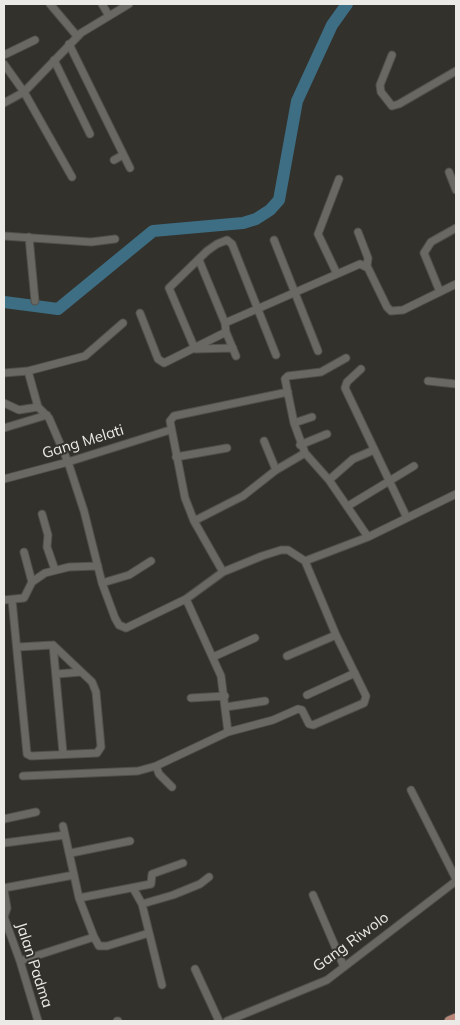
<!DOCTYPE html>
<style>
body{margin:0}
#map{position:relative;width:460px;height:1025px;overflow:hidden;background:#33312b;font-family:Mulish,sans-serif}
canvas{display:block}
.frame{position:absolute;inset:0;border:5px solid #ebeae6;pointer-events:none}
</style>
<div id="map">
<canvas width="460" height="1025"></canvas>
<div class="frame"></div>
</div>
<script>
const g = document.querySelector('canvas').getContext('2d');
g.lineJoin = 'round';
const shape = rows => new Path2D(rows.map(r => 'M' + r).join(''));
function stroke(path, color, width, dash) { g.strokeStyle = color; g.lineWidth = width; g.lineCap = dash ? 'butt' : 'round'; g.setLineDash(dash || []); g.stroke(path); }
function label(font, color, halo, rows, align = 'center') {
  g.font = font + ' Mulish,sans-serif'; g.lineWidth = 4; g.setLineDash([]); g.textBaseline = 'middle'; g.strokeStyle = halo; g.fillStyle = color; for (const [text, x, y, turn = 0] of rows) {
    g.save(); g.translate(x, y); g.rotate((+turn || 0) * Math.PI / 180); g.textAlign = isNaN(turn) ? turn : align; if (halo) g.strokeText(text, 0, 0); g.fillText(text, 0, 0); g.restore();
  }
}
const river = shape([
 [4,302,58,309,153,231,243,223,256,219,270,210,279,200,297,101,332,25,347,4]
]);
const minor = shape([
 [50,4,77,36],
 [102,4,109,16],
 [69,44,130,168],
 [4,55,35,40],
 [392,55,380,85,381,92,392,106,399,104,456,71],
 [54,60,90,134],
 [4,64,24,92,72,177],
 [4,103,24,92,81,33,129,4],
 [114,160,123,155],
 [449,172,456,190],
 [358,232,368,258,367,266],
 [4,236,91,242,115,239],
 [29,237,35,301],
 [274,240,318,351],
 [199,260,225,323],
 [337,274,318,234,339,179],
 [440,292,424,253,431,242,456,228],
 [140,313,158,359,164,363,226,332,225,323,360,264,368,268,387,307,391,311,403,310,456,284],
 [226,332,236,356],
 [233,348,195,349,169,288,207,251,217,244,227,240,232,244,276,355],
 [346,358,321,372,288,376,285,379,294,423,305,453,329,480,368,537],
 [361,369,347,382,345,388,407,518],
 [28,371,38,407],
 [4,373,28,371,85,356,123,323],
 [428,381,456,384],
 [4,403,19,410,38,407,49,418,68,462,84,511,102,583,115,618,119,625,126,628,186,599,223,572,262,556,281,550,288,550,305,561,368,537,456,494],
 [294,423,312,417],
 [4,428,47,415],
 [264,441,276,470],
 [300,445,327,434],
 [176,457,227,448],
 [4,479,68,462,170,430],
 [329,480,353,459,374,450],
 [348,506,414,466],
 [42,514,48,535,47,547,55,570],
 [194,521,243,496,276,470,305,453],
 [24,552,32,582],
 [223,572,194,521,185,498,170,421,174,416,288,392],
 [102,583,129,575,151,561],
 [186,599,221,676,228,732],
 [4,600,24,598,32,582,45,573,69,567,98,566],
 [12,600,27,754,31,756,97,753,101,747,96,692,92,682,53,645,18,647],
 [53,645,63,753],
 [287,656,336,635],
 [213,657,255,638],
 [57,674,81,672],
 [307,695,355,673],
 [191,698,225,696],
 [226,707,265,701],
 [156,766,159,774,172,787],
 [23,776,138,771,156,766,228,732,273,720,298,709,302,710,309,724,313,725,364,703,366,696,336,635,305,561],
 [411,790,456,879],
 [4,819,36,812],
 [63,826,74,875],
 [4,843,65,835],
 [71,853,130,841],
 [4,888,74,875,79,898,94,937,99,946,107,946,149,933],
 [133,888,142,904,162,985],
 [4,890,7,908,4,917],
 [313,895,344,967],
 [79,898,151,884,152,874,183,863],
 [142,904,173,895,200,884,209,877],
 [4,917,20,961,38,1021],
 [20,961,94,937],
 [195,969,219,1021],
 [117,1021,118,1021],
 [227,1021,327,980,456,881]
]);
const major = shape([
 [449,1021,456,1018]
]);
const streetNames = [
 ["Gang Melati",83,442,-17],
 ["Gang Riwolo",351,942,-36],
 ["Jalan Padma",34,965,72]
];
stroke(river, '#3e6e84', 12);
stroke(minor, '#514f4b', 9);
stroke(major, '#514f4b', 11);
stroke(minor, '#6a6862', 7);
stroke(major, '#ba8878', 9);
label('15px', '#ebeae6', '#33312b', streetNames);
</script>
